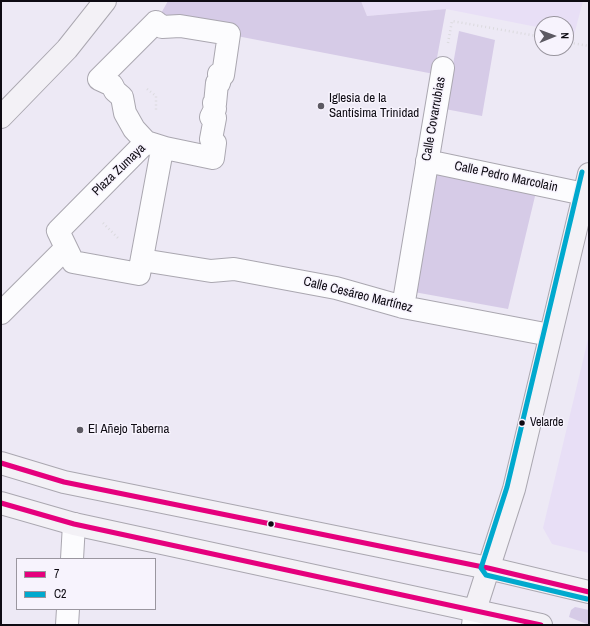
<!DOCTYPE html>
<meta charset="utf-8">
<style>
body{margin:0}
#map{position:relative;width:590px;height:626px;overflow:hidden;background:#ede9f5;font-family:"Archivo Narrow",sans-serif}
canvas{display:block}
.frame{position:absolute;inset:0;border:2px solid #0e0b13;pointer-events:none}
.legend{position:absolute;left:16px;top:558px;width:140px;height:52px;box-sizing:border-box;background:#f7f3fd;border:1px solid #9a969f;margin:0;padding:5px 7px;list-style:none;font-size:12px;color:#0e0b13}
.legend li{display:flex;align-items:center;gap:8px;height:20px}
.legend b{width:20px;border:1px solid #9a969f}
.north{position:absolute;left:534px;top:16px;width:40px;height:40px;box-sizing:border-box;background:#f7f3fd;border:1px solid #9a969f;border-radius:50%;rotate:89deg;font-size:11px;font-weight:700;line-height:16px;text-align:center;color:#0e0b13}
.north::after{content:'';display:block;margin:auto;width:14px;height:18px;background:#5c5962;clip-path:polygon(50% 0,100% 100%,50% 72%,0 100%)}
</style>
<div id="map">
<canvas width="590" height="626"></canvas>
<div class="frame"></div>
<ul class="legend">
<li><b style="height:5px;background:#e5007d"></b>7</li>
<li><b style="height:5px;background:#00a9ce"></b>C2</li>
</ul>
<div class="north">N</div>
</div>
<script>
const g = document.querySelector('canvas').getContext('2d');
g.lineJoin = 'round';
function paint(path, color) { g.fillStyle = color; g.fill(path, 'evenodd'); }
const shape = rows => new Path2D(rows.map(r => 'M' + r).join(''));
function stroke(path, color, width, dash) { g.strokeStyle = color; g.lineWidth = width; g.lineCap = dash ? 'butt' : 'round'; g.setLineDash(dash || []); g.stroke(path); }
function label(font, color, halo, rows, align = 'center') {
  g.font = font + ' "Archivo Narrow",sans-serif'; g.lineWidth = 3; g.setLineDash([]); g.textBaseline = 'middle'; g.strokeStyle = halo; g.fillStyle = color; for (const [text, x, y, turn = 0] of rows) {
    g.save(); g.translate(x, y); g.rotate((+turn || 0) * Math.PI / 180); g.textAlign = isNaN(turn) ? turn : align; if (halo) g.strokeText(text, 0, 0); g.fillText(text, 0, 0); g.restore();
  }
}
const built = shape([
 [361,1,583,1,574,35,566,33,566,24,542,24,542,28,446,9,367,16],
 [589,335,589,553,552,544,543,528]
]);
const green = shape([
 [168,1,361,1,367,16,446,9,434,74,190,27,156,22],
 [459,31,495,40,482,116,445,109],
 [435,171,536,192,508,309,414,292],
 [575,607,589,610,589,625,569,617,571,610]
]);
const path = shape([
 [566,42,589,46],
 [448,43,452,21,542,37],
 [147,89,156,96,156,112],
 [103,223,119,239]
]);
const street = shape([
 [156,22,162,27,180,26,229,34,223,75,219,74,220,79,219,83,217,83,215,104,214,103,215,109,211,117,215,118,211,139,215,143,213,158,165,148,146,142,134,129,125,113,122,97,115,91,112,85,99,79,156,22],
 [146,142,165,148,162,150,139,274,73,262,58,231,146,142],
 [427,161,584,194],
 [142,260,211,271,234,269,336,288,403,307,550,335],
 [403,307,443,68],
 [1,313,66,248],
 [72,559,74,524],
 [67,625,68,609],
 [473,625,475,610]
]);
const secondary = shape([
 [1,117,67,49,105,1],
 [1,463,64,482,488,568,589,592],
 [1,503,74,524,541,625],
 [475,610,514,489,589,174]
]);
const bus1 = shape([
 [1,463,64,482,488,568,589,592],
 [1,503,74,524,541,625]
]);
const bus2 = shape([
 [582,172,507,487,481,568,486,575,587,599]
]);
const markers = [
 [321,106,4,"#5c5962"],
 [522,423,3.5,"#0e0b13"],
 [80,430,4,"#5c5962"],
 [271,524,3.5,"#0e0b13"]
];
const busNames = [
 ["Velarde",530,423]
];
const poiNames = [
 ["Iglesia de la",329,99],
 ["Santísima Trinidad",329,114],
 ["El Añejo Taberna",88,430]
];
const streetNames = [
 ["Calle Covarrubias",434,119,-80],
 ["Plaza Zumaya",119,170,-44],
 ["Calle Pedro Marcolain",506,177,12],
 ["Calle Cesáreo Martínez",358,295,14]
];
paint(built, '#e8dff6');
paint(green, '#d6cbe7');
stroke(street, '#aaa7b0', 24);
stroke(secondary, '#aaa7b0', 24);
stroke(path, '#dbdade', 2.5, [1, 3]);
stroke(street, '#fcfcfe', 22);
stroke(secondary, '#f3f1f6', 22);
stroke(bus1, '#e5007d', 5);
stroke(bus2, '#00a9ce', 5);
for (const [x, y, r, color] of markers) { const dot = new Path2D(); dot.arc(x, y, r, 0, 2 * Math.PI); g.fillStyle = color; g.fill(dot); stroke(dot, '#f7f3fd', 1.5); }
label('12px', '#0e0b13', '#f7f3fd', busNames, 'left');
label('13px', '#0e0b13', '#f7f3fd', poiNames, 'left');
label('13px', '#0e0b13', '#f7f3fd', streetNames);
</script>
